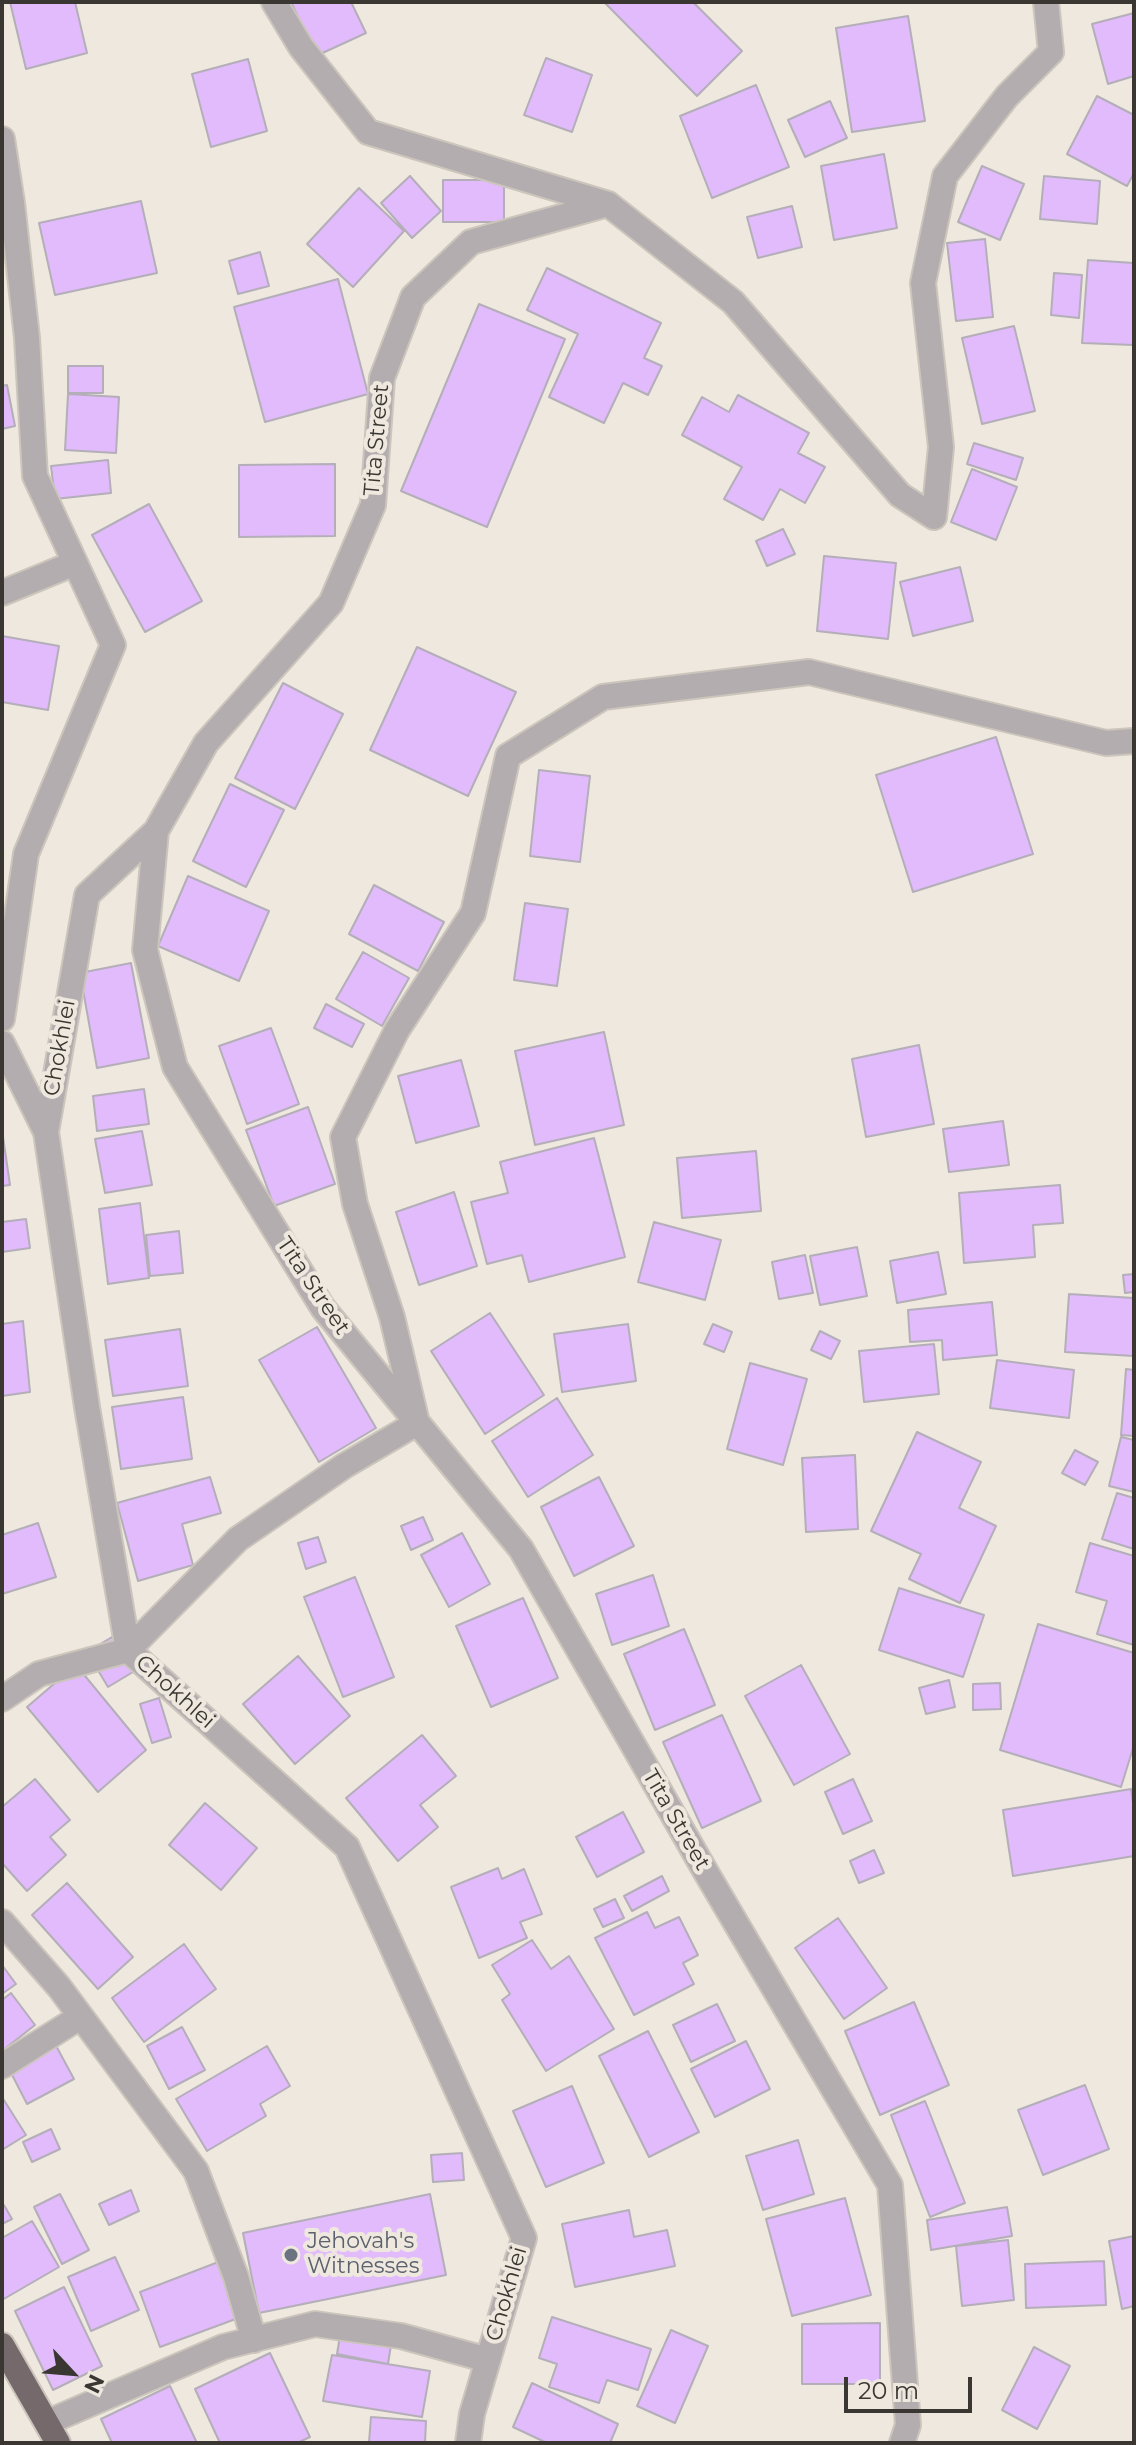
<!DOCTYPE html>
<style>
body{margin:0}
#map{position:relative;width:1136px;height:2445px;overflow:hidden;background:#efe8de;font-family:Montserrat,sans-serif}
canvas{display:block}
.frame{position:absolute;inset:0;border:4px solid #3a3733;pointer-events:none}
.north{position:absolute;left:32px;top:2333px;width:80px;height:80px;-webkit-text-stroke:6px #efe8de;paint-order:stroke;rotate:116deg;font-size:22px;font-weight:700;line-height:32px;text-align:center;color:#3a3733}
.north::after{content:'';display:block;margin:auto;width:28px;height:36px;background:#3a3733;clip-path:polygon(50% 0,100% 100%,50% 72%,0 100%)}
.scale{position:absolute;left:844px;top:2377px;width:128px;height:36px;box-sizing:border-box;border:4px solid #3a3733;border-top:0;padding-left:10px;font-size:24px;line-height:28px;white-space:nowrap;color:#3a3733;-webkit-text-stroke:6px #efe8de;paint-order:stroke}
</style>
<div id="map">
<canvas width="1136" height="2445"></canvas>
<div class="frame"></div>
<div class="north">N</div>
<div class="scale">20 m</div>
</div>
<script>
const g = document.querySelector('canvas').getContext('2d');
g.lineJoin = 'round';
function paint(path, color) { g.fillStyle = color; g.fill(path, 'evenodd'); }
const shape = rows => new Path2D(rows.map(r => 'M' + r).join(''));
function stroke(path, color, width, dash) { g.strokeStyle = color; g.lineWidth = width; g.lineCap = dash ? 'butt' : 'round'; g.setLineDash(dash || []); g.stroke(path); }
function label(font, color, halo, rows, align = 'center') {
  g.font = font + ' Montserrat,sans-serif'; g.lineWidth = 8; g.setLineDash([]); g.textBaseline = 'middle'; g.strokeStyle = halo; g.fillStyle = color; for (const [text, x, y, turn = 0] of rows) {
    g.save(); g.translate(x, y); g.rotate((+turn || 0) * Math.PI / 180); g.textAlign = isNaN(turn) ? turn : align; if (halo) g.strokeText(text, 0, 0); g.fillText(text, 0, 0); g.restore();
  }
}
const building = shape([
 [10,2,75,2,87,53,26,69,10,2],
 [291,2,351,2,366,33,316,56,291,2],
 [604,2,693,2,742,51,697,96,604,2],
 [1134,13,1134,76,1108,84,1092,24,1134,13],
 [908,16,925,121,852,132,836,28,908,16],
 [546,58,592,75,572,132,524,115,546,58],
 [248,59,267,131,211,147,192,74,248,59],
 [756,85,789,167,712,198,680,116,756,85],
 [1097,96,1134,115,1134,173,1127,186,1067,154,1097,96],
 [830,101,847,138,805,157,788,120,830,101],
 [884,154,897,228,834,240,821,166,884,154],
 [982,166,1024,184,1000,240,958,222,982,166],
 [410,176,441,211,412,238,381,203,410,176],
 [1044,176,1100,181,1097,224,1040,219,1044,176],
 [443,180,504,180,504,222,443,222,443,180],
 [359,188,404,231,353,287,307,244,359,188],
 [141,201,157,273,55,295,39,223,141,201],
 [792,206,802,247,758,258,747,217,792,206],
 [985,239,993,317,956,321,947,243,985,239],
 [260,252,269,286,238,294,229,261,260,252],
 [1088,260,1134,263,1134,345,1082,343,1088,260],
 [547,268,661,323,644,358,662,366,648,395,623,383,604,423,549,397,578,334,527,310,547,268],
 [1054,273,1082,275,1079,318,1051,315,1054,273],
 [338,279,368,394,265,422,234,307,338,279],
 [479,304,565,339,487,527,401,491,479,304],
 [1014,326,1035,411,982,424,962,338,1014,326],
 [68,366,103,366,103,393,68,393,68,366],
 [7,385,15,426,2,429,2,386,7,385],
 [68,394,119,397,116,453,65,450,68,394],
 [738,395,809,433,798,453,825,467,805,503,780,489,763,520,724,499,742,467,682,435,702,397,729,412,738,395],
 [974,443,1023,458,1016,480,967,464,974,443],
 [108,460,111,493,55,499,51,466,108,460],
 [335,464,335,536,239,537,239,465,335,464],
 [972,469,1017,487,996,540,951,522,972,469],
 [149,504,202,601,145,632,92,535,149,504],
 [783,529,795,554,767,566,756,541,783,529],
 [824,556,896,563,888,639,817,631,824,556],
 [960,567,973,621,913,636,900,582,960,567],
 [2,636,59,646,48,710,2,702,2,636],
 [417,647,516,692,468,796,370,750,417,647],
 [283,683,343,714,295,809,235,778,283,683],
 [996,737,1033,854,913,892,876,775,996,737],
 [539,770,590,776,580,862,530,856,539,770],
 [230,784,284,810,246,887,193,861,230,784],
 [188,876,269,911,239,981,158,946,188,876],
 [374,885,444,922,418,971,349,934,374,885],
 [525,903,568,909,557,986,514,980,525,903],
 [363,952,409,978,382,1026,336,999,363,952],
 [131,963,149,1058,97,1068,80,973,131,963],
 [326,1004,364,1024,352,1047,314,1028,326,1004],
 [271,1028,299,1104,247,1124,219,1046,271,1028],
 [604,1032,624,1125,535,1145,515,1051,604,1032],
 [919,1045,934,1124,866,1137,852,1059,919,1045],
 [461,1060,479,1126,416,1143,398,1076,461,1060],
 [144,1089,149,1124,97,1131,93,1096,144,1089],
 [308,1107,335,1184,274,1206,246,1130,308,1107],
 [1003,1121,1009,1165,949,1172,943,1129,1003,1121],
 [2,1130,10,1185,2,1186,2,1130],
 [142,1131,152,1185,105,1193,95,1139,142,1131],
 [594,1138,625,1257,529,1282,522,1255,487,1264,471,1202,508,1193,500,1162,594,1138],
 [756,1151,761,1211,682,1218,677,1158,756,1151],
 [1060,1185,1063,1223,1033,1225,1035,1257,964,1263,959,1193,1060,1185],
 [454,1192,477,1266,419,1285,396,1212,454,1192],
 [140,1203,149,1278,108,1284,99,1209,140,1203],
 [26,1219,30,1248,2,1252,2,1222,26,1219],
 [654,1222,721,1240,705,1300,638,1282,654,1222],
 [179,1231,183,1273,150,1276,146,1235,179,1231],
 [857,1247,867,1296,820,1305,810,1256,857,1247],
 [938,1252,946,1294,897,1303,890,1261,938,1252],
 [805,1255,813,1293,779,1299,772,1262,805,1255],
 [1134,1274,1134,1292,1125,1293,1123,1275,1134,1274],
 [1069,1294,1134,1298,1134,1356,1065,1352,1069,1294],
 [992,1302,997,1355,943,1360,942,1340,910,1342,908,1310,992,1302],
 [490,1313,544,1395,485,1434,431,1351,490,1313],
 [23,1321,30,1392,2,1396,2,1324,23,1321],
 [628,1324,636,1381,562,1392,554,1334,628,1324],
 [713,1324,732,1332,724,1352,704,1344,713,1324],
 [317,1327,376,1428,319,1462,259,1360,317,1327],
 [180,1329,188,1386,113,1396,105,1340,180,1329],
 [820,1331,840,1341,831,1359,811,1350,820,1331],
 [934,1344,939,1394,864,1402,859,1351,934,1344],
 [997,1360,1074,1370,1069,1418,990,1408,997,1360],
 [750,1363,807,1379,783,1465,727,1449,750,1363],
 [1126,1369,1134,1370,1134,1436,1121,1435,1126,1369],
 [183,1397,192,1459,121,1469,112,1407,183,1397],
 [557,1398,593,1455,528,1497,492,1441,557,1398],
 [917,1432,981,1462,959,1508,996,1526,960,1603,909,1579,921,1554,871,1531,917,1432],
 [1121,1437,1134,1440,1134,1492,1109,1486,1121,1437],
 [1075,1450,1098,1462,1085,1485,1062,1473,1075,1450],
 [855,1455,858,1529,806,1532,802,1458,855,1455],
 [210,1477,221,1513,182,1524,193,1565,138,1581,117,1503,210,1477],
 [599,1477,634,1546,574,1576,541,1507,599,1477],
 [1117,1493,1134,1498,1134,1549,1102,1539,1117,1493],
 [423,1517,433,1540,411,1550,401,1526,423,1517],
 [38,1523,56,1577,2,1594,2,1535,38,1523],
 [462,1533,490,1584,449,1607,421,1555,462,1533],
 [318,1537,326,1562,306,1569,298,1543,318,1537],
 [1090,1543,1134,1556,1134,1645,1097,1634,1107,1601,1076,1592,1090,1543],
 [653,1575,669,1626,612,1645,596,1594,653,1575],
 [355,1577,394,1677,343,1697,304,1597,355,1577],
 [899,1588,984,1615,963,1677,879,1650,899,1588],
 [523,1598,558,1678,491,1707,456,1626,523,1598],
 [1038,1624,1134,1653,1134,1745,1121,1787,1000,1750,1038,1624],
 [684,1629,715,1705,655,1730,624,1654,684,1629],
 [112,1637,133,1672,108,1687,87,1652,112,1637],
 [298,1656,350,1716,295,1764,243,1704,298,1656],
 [76,1665,146,1750,98,1792,27,1707,76,1665],
 [801,1665,850,1754,794,1785,745,1696,801,1665],
 [949,1680,955,1707,926,1714,919,1688,949,1680],
 [1000,1683,1001,1709,973,1710,973,1684,1000,1683],
 [159,1698,171,1737,152,1743,140,1704,159,1698],
 [722,1715,761,1801,702,1828,663,1742,722,1715],
 [422,1735,456,1776,420,1805,438,1827,398,1861,346,1798,422,1735],
 [35,1779,70,1820,50,1837,66,1855,27,1891,2,1863,2,1807,35,1779],
 [853,1779,872,1821,843,1834,825,1792,853,1779],
 [1131,1789,1134,1810,1134,1856,1013,1876,1003,1810,1131,1789],
 [205,1803,257,1848,221,1890,169,1845,205,1803],
 [623,1812,644,1852,597,1877,576,1837,623,1812],
 [874,1850,884,1873,859,1883,850,1861,874,1850],
 [498,1868,502,1879,524,1869,542,1914,520,1922,527,1938,479,1958,451,1887,498,1868],
 [662,1876,669,1891,632,1911,624,1896,662,1876],
 [67,1883,133,1957,98,1989,32,1915,67,1883],
 [615,1899,624,1918,603,1927,594,1909,615,1899],
 [647,1912,655,1928,679,1917,698,1955,683,1963,694,1984,634,2015,595,1938,647,1912],
 [838,1918,887,1988,844,2019,795,1948,838,1918],
 [532,1940,551,1969,569,1956,614,2029,546,2071,502,2000,510,1994,492,1965,532,1940],
 [184,1944,216,1989,144,2042,112,1998,184,1944],
 [2,1965,16,1984,2,1994,2,1965],
 [11,1993,35,2025,2,2051,2,2000,11,1993],
 [914,2002,949,2085,880,2115,845,2031,914,2002],
 [717,2004,735,2041,691,2062,673,2025,717,2004],
 [182,2027,205,2070,169,2089,147,2046,182,2027],
 [648,2031,699,2132,649,2157,599,2056,648,2031],
 [746,2041,770,2089,715,2117,691,2069,746,2041],
 [54,2042,74,2079,27,2104,8,2067,54,2042],
 [267,2046,290,2086,260,2104,266,2116,207,2151,176,2099,267,2046],
 [1085,2085,1109,2149,1043,2175,1018,2110,1085,2085],
 [572,2086,604,2163,546,2187,513,2111,572,2086],
 [2,2097,26,2135,2,2150,2,2097],
 [925,2101,965,2203,930,2217,891,2115,925,2101],
 [51,2129,60,2149,32,2162,23,2142,51,2129],
 [798,2140,814,2194,763,2210,746,2156,798,2140],
 [462,2153,464,2180,433,2182,431,2155,462,2153],
 [131,2190,139,2211,109,2225,99,2204,131,2190],
 [60,2194,89,2250,62,2264,34,2207,60,2194],
 [430,2194,446,2275,259,2313,243,2233,430,2194],
 [845,2198,871,2295,792,2316,766,2219,845,2198],
 [4,2205,12,2219,2,2224,2,2206,4,2205],
 [1007,2207,1012,2236,931,2250,927,2220,1007,2207],
 [629,2210,634,2237,667,2230,675,2266,575,2287,562,2224,629,2210],
 [32,2221,59,2267,2,2300,2,2238,32,2221],
 [1134,2236,1134,2306,1122,2309,1109,2241,1134,2236],
 [1008,2240,1014,2300,962,2306,956,2246,1008,2240],
 [115,2257,139,2310,91,2331,68,2277,115,2257],
 [221,2261,241,2317,160,2347,140,2292,221,2261],
 [1104,2261,1106,2305,1026,2308,1025,2264,1104,2261],
 [64,2287,102,2366,53,2390,15,2311,64,2287],
 [552,2317,651,2349,638,2390,607,2380,599,2403,549,2387,557,2364,539,2358,552,2317],
 [880,2323,880,2384,802,2384,802,2324,880,2323],
 [671,2330,708,2346,675,2423,637,2406,671,2330],
 [340,2336,391,2345,388,2364,337,2354,340,2336],
 [1034,2347,1070,2366,1037,2429,1002,2410,1034,2347],
 [270,2353,310,2437,297,2443,220,2443,195,2389,270,2353],
 [332,2355,430,2371,422,2417,323,2401,332,2355],
 [532,2383,618,2424,610,2443,547,2443,513,2427,532,2383],
 [170,2386,197,2443,112,2443,101,2419,170,2386],
 [371,2417,426,2421,425,2443,369,2442,371,2417]
]);
const street = shape([
 [274,2,301,47,368,132,608,204,733,302,900,495,934,517,941,447,923,283,945,176,1007,96,1051,52,1046,2],
 [2,139,12,203,27,338,35,476,113,645,26,854,2,1019],
 [608,204,471,242,413,297,382,378,373,505,331,603,206,743,156,831,145,950,175,1067,323,1308,521,1549,707,1874,890,2185,908,2425,902,2443],
 [2,593,75,563],
 [156,831,87,895,46,1132,87,1407,128,1650,347,1847,524,2238,472,2414,468,2443],
 [2,1043,46,1132],
 [2,1699,39,1674,128,1650,238,1539,344,1466,417,1423,392,1317,355,1204,343,1137,397,1030,473,913,508,756,603,697,809,672,1106,743,1134,741],
 [2,1922,59,1987,196,2171,236,2277,254,2340],
 [2,2066,80,2017],
 [48,2422,223,2347,315,2324,401,2336,488,2360]
]);
const highway = shape([
 [2,2345,58,2443]
]);
const markers = [
 [291,2255,8,"#6b7280"]
];
const streetNames = [
 ["Tita Street",377,440,-85],
 ["Chokhlei",60,1048,-80],
 ["Tita Street",313,1286,56],
 ["Chokhlei",175,1692,42],
 ["Tita Street",676,1820,60],
 ["Chokhlei",507,2294,-74]
];
const worshipNames = [
 ["Jehovah's",307,2242],
 ["Witnesses",307,2267]
];
paint(building, '#e1bbfc');
stroke(building, '#b4aeb9', 2);
stroke(street, '#cbc5bc', 28);
stroke(highway, '#cbc5bc', 28);
stroke(street, '#b3adaf', 24);
stroke(highway, '#75696c', 24);
for (const [x, y, r, color] of markers) { const dot = new Path2D(); dot.arc(x, y, r, 0, 2 * Math.PI); g.fillStyle = color; g.fill(dot); stroke(dot, '#efe8de', 3); }
label('22px', '#3a3733', '#efe8de', streetNames);
label('22px', '#5b616d', '#efe8de', worshipNames, 'left');
</script>
